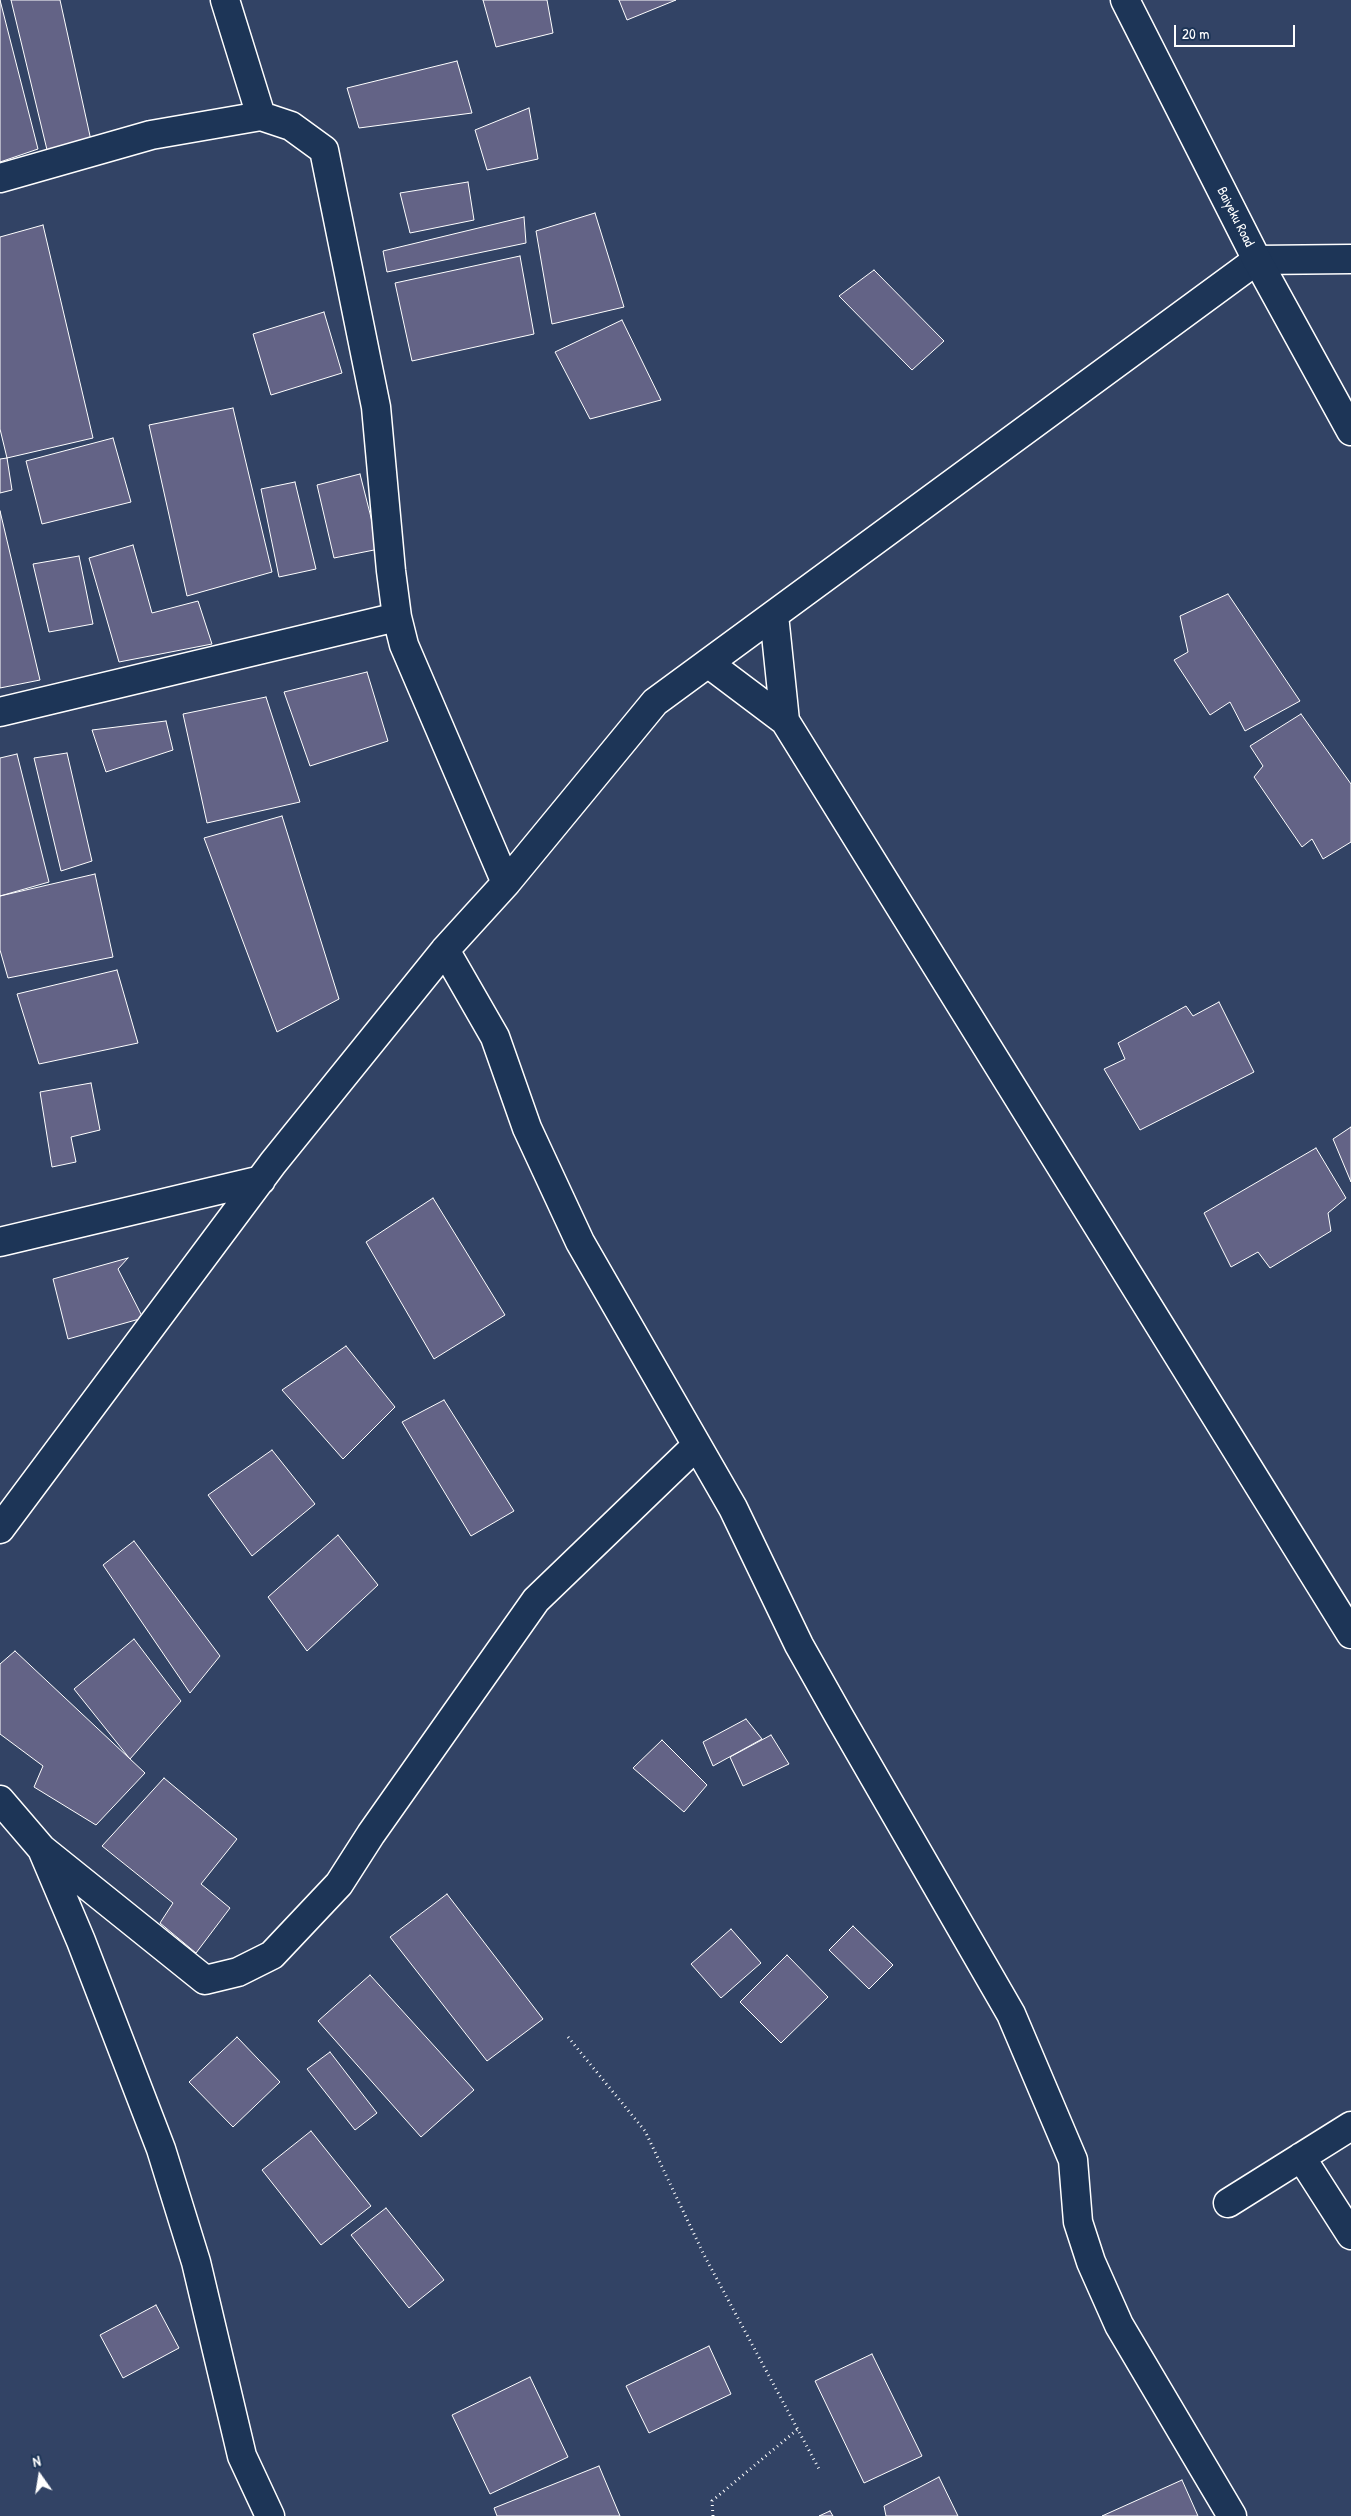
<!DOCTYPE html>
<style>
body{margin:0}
#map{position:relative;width:1351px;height:2516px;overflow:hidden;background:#324365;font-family:"Patrick Hand",sans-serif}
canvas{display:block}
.north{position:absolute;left:15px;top:2451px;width:50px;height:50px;-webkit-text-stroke:4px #1d3557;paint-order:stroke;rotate:347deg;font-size:14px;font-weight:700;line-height:20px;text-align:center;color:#fff}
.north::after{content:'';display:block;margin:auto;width:18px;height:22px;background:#fff;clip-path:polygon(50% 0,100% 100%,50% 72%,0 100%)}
.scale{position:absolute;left:1174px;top:25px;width:121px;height:22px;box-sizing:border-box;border:2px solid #fff;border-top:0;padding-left:6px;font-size:15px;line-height:18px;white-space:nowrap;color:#fff;-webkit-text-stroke:4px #1d3557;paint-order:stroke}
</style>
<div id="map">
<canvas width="1351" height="2516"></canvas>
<div class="north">N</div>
<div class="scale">20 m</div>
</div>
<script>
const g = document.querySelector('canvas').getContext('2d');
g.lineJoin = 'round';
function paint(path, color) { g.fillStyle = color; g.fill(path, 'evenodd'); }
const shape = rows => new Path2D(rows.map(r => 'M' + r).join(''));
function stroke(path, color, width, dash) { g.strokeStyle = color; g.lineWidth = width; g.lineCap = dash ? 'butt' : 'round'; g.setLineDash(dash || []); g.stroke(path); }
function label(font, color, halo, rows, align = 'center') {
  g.font = font + ' "Patrick Hand",sans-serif'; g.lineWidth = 5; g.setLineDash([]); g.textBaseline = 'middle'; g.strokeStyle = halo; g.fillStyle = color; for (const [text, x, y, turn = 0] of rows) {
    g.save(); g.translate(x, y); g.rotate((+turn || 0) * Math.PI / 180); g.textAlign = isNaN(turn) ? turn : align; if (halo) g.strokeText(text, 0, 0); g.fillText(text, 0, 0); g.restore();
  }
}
const building = shape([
 [0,0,38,149,0,162,0,0],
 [11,0,60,0,92,145,48,154,11,0],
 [483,0,547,0,553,33,496,47,483,0],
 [619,0,676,0,627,20,619,0],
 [457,61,472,113,359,128,347,88,457,61],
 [529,108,538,159,487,170,475,130,529,108],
 [468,182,474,220,410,233,400,193,468,182],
 [595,213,624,307,552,324,536,231,595,213],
 [524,217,526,243,387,272,383,251,524,217],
 [43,225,93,438,7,458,0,429,0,237,43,225],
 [520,256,534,334,412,361,395,283,520,256],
 [874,270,944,341,912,370,839,296,874,270],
 [324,312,342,373,271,395,253,334,324,312],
 [622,320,661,400,590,419,555,352,622,320],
 [233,408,272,572,187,596,149,425,233,408],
 [113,438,131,502,42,524,26,461,113,438],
 [7,458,12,490,0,493,0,459,7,458],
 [360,474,379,549,334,558,317,485,360,474],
 [295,482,316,569,279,577,261,489,295,482],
 [0,511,40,680,0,688,0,511],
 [133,545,152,613,198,601,212,644,119,662,89,558,133,545],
 [79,556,93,624,49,632,33,564,79,556],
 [1228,594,1300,701,1245,731,1230,702,1210,715,1174,660,1188,652,1180,616,1228,594],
 [367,672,388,741,310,766,284,692,367,672],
 [266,697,300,802,207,823,183,714,266,697],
 [1301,714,1351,784,1351,842,1323,859,1312,839,1302,847,1254,777,1263,766,1250,746,1301,714],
 [166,721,173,750,106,772,92,730,166,721],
 [67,753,92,861,61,871,34,758,67,753],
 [17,754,49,882,0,896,0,758,17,754],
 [282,816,339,999,277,1032,204,838,282,816],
 [95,874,113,957,8,978,0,950,0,896,95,874],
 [117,970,138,1043,39,1064,17,994,117,970],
 [1219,1002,1254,1072,1140,1130,1104,1069,1125,1059,1118,1043,1186,1006,1193,1016,1219,1002],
 [91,1083,100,1130,71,1137,76,1162,52,1167,40,1092,91,1083],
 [1351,1127,1351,1182,1333,1139,1351,1127],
 [1316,1148,1346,1198,1328,1213,1331,1231,1270,1268,1258,1252,1231,1267,1204,1213,1316,1148],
 [433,1198,505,1315,434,1359,366,1242,433,1198],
 [128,1258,118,1269,143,1318,68,1339,53,1279,128,1258],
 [346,1346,395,1407,343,1459,282,1390,346,1346],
 [444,1400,514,1511,471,1536,402,1422,444,1400],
 [272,1450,315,1504,252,1556,208,1495,272,1450],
 [338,1535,378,1585,307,1651,268,1597,338,1535],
 [134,1541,220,1656,190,1693,103,1565,134,1541],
 [134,1639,181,1701,130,1759,74,1689,134,1639],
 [15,1651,145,1773,96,1825,34,1787,43,1766,0,1734,0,1664,15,1651],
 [746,1719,762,1739,713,1766,703,1742,746,1719],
 [771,1735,789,1764,743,1786,730,1757,771,1735],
 [662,1740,707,1785,684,1812,633,1768,662,1740],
 [164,1778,237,1839,201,1884,230,1908,196,1953,160,1923,173,1903,102,1846,164,1778],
 [447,1894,543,2019,487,2061,390,1937,447,1894],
 [853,1926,893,1965,869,1989,829,1950,853,1926],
 [731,1929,761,1963,721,1998,691,1964,731,1929],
 [787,1955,828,1997,781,2043,740,2002,787,1955],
 [370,1975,474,2090,421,2137,318,2021,370,1975],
 [237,2037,280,2082,233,2127,189,2082,237,2037],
 [330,2052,377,2113,355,2130,307,2069,330,2052],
 [311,2131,371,2206,321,2245,262,2170,311,2131],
 [386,2208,444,2280,409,2308,351,2235,386,2208],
 [156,2305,179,2348,123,2378,100,2335,156,2305],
 [709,2346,731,2394,649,2433,626,2386,709,2346],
 [872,2354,922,2456,864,2483,815,2381,872,2354],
 [530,2377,568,2457,490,2494,452,2415,530,2377],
 [599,2466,620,2516,497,2516,494,2508,599,2466],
 [939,2477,958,2516,886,2516,884,2506,939,2477],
 [1182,2480,1198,2516,1102,2516,1182,2480],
 [830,2511,833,2516,819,2516,830,2511]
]);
const path = shape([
 [568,2037,645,2131,704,2255,819,2469],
 [713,2516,712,2501,798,2429]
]);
const minor = shape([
 [225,0,261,116],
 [0,178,151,135,261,116,291,126,324,150,376,407,391,571,397,617,404,645,506,883],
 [774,615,785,721],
 [708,663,785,721,1351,1634],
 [0,712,397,617],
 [445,950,495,1037,527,1128,580,1242,733,1508,799,1645,839,1716,1011,2014,1073,2160,1078,2222,1091,2262,1119,2325,1232,2516],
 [0,1242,261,1180],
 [0,1529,273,1163,445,950,506,883,655,702,1257,260,1351,259],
 [0,1800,42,1849,81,1941,161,2149,196,2262,242,2456,270,2516],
 [42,1849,205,1980,238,1972,272,1955,339,1884,371,1834,536,1600,696,1446],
 [1301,2157,1351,2235],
 [1228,2203,1351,2126]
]);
const major = shape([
 [1125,0,1257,260,1351,431]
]);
const streetNames = [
 ["Baiyeku Road",1235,217,63]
];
paint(building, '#636386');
stroke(building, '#fff', 1);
stroke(minor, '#fff', 31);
stroke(major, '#fff', 31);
stroke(path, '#fff', 3, [1, 4]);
stroke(minor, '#1d3557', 28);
stroke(major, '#1d3557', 28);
label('14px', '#fff', '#1d3557', streetNames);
</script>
